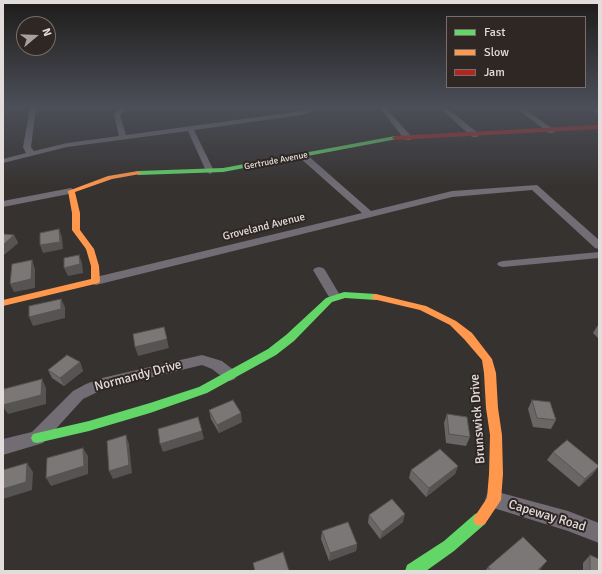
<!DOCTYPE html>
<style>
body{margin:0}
#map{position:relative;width:602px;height:574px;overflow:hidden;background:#363230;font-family:Signika,sans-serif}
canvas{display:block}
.frame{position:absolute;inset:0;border:4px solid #e2dcdb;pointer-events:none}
.legend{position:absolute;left:446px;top:16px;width:140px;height:72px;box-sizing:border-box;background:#2e2724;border:1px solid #766f6d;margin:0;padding:5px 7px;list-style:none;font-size:12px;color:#e2dcdb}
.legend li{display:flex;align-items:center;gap:8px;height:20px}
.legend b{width:20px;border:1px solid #766f6d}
.north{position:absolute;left:16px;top:16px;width:40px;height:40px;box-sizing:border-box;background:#2e2724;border:1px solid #766f6d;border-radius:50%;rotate:71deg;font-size:11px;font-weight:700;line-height:16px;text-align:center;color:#e2dcdb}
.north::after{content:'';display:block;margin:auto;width:14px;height:18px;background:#a6a09f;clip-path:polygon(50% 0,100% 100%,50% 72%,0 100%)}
</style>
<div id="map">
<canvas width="602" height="574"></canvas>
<div class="frame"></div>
<ul class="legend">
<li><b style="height:5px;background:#63d668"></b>Fast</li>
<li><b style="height:5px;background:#ff974d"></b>Slow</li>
<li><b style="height:5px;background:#b3261e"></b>Jam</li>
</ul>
<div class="north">N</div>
</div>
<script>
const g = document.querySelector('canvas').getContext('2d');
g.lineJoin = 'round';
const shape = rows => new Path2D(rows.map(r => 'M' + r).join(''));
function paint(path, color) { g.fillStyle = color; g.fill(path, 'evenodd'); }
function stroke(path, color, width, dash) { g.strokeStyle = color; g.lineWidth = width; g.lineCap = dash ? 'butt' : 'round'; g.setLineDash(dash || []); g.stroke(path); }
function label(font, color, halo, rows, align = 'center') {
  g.font = font + ' Signika,sans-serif'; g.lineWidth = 4; g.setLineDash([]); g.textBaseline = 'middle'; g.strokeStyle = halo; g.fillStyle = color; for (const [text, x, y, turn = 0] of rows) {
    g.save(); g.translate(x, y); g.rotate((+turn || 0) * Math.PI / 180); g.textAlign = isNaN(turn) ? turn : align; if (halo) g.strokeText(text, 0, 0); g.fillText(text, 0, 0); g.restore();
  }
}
const street = shape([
 [30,108,36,108,31,147,34,151,67,143,119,136,114,115,117,110,120,108,128,108,120,115,126,135,301,111,310,108,319,108,302,115,194,130,214,171,210,174,206,171,188,131,67,147,3,163,3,159,26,153,23,147,30,108],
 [380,108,386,108,411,136,411,140,405,140,380,108],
 [440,108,447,108,478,133,478,137,472,137,440,108],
 [516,108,523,108,556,131,552,133,549,133,516,108],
 [589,108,599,109,599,114,590,109,589,108],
 [299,153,305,153,371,211,452,191,537,185,599,240,599,249,595,248,532,190,452,197,96,285,92,284,90,281,92,278,96,277,362,213,299,157,299,153],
 [71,188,76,191,74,193,3,207,3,201,71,188],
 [599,252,599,258,503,267,499,266,497,264,499,262,503,261,599,252],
 [319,267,323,268,325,270,341,297,339,300,331,300,329,297,313,270,315,268,319,267],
 [202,355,222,361,235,371,237,375,235,379,230,381,225,379,212,369,202,365,104,389,83,399,43,443,3,455,3,439,32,432,73,391,86,384,102,378,202,355],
 [494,491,568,511,599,523,599,543,568,531,487,506,485,500,487,494,494,491]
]);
const fast = shape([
 [395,136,398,138,397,139,223,172,138,175,135,173,138,171,223,168,395,136],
 [344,292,376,294,381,297,376,300,345,298,332,302,294,341,276,355,207,393,150,413,89,431,37,443,33,442,31,438,33,434,37,433,89,421,150,403,199,387,268,349,286,335,326,298,344,292],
 [480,512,485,514,487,519,485,524,454,551,426,571,405,571,407,565,444,541,475,514,480,512]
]);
const slow = shape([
 [138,171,141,173,140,174,112,179,75,192,80,213,80,230,94,249,99,266,100,281,99,283,3,306,3,300,91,279,91,266,86,249,72,230,72,213,68,191,108,176,138,171],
 [376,294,426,306,456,321,472,333,492,359,496,373,498,408,502,435,503,474,501,500,485,524,480,526,475,524,473,519,487,498,489,474,490,435,486,408,484,373,482,360,464,339,450,325,420,310,373,299,371,297,373,295,376,294]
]);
const jam = shape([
 [599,125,599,129,395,140,392,138,395,136,599,125]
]);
const wall = shape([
 [3,234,14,235,18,243,5,254,3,254],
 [599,324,599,339,593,333,598,325],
 [80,362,83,371,64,386,52,378,48,370],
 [532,400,556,420,551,429,533,427,528,409],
 [209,410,242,422,219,433,211,419],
 [447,414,470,437,466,446,446,443,444,423],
 [553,452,599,466,592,475,579,487,547,460],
 [458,466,455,474,426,497,409,478,411,470],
 [369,515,403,522,380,539,368,523],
 [322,531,357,544,356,551,329,561,321,539],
 [590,555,599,571,583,571,583,563],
 [488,567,541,569,539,571,485,571]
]);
const shadedWall = shape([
 [59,229,62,237,63,249,43,253,40,245],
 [14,235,18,243,5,254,3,250,3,245],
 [79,255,82,263,83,273,68,276,64,268],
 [32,260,35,269,35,288,14,292,10,284],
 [61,299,65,307,65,318,33,326,29,317],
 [164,327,169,348,138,356,135,347],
 [80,362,83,371,64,386,60,378],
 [42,379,46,388,46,404,8,414,3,407,3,405],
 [241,413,242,422,219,433,217,425],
 [202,431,204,439,163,452,160,444],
 [126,435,129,444,132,473,113,479,109,471],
 [83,448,88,456,88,474,51,486,46,478],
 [27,463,33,472,32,490,3,499,3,489],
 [458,466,455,474,426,497,429,488],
 [599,466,592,475,579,487,585,479],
 [405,514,403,522,380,539,382,532],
 [357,544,356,551,329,561,330,553],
 [547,561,539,571,537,571]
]);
const building = shape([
 [59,229,60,242,40,245,40,233,59,229],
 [3,234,14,235,3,245,3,234],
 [79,255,80,264,64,268,64,258,79,255],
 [32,260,31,279,10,284,12,264,32,260],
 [61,299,61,309,29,317,29,306,61,299],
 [164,327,167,339,135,347,133,334,164,327],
 [67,355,80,362,60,378,48,370,67,355],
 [42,379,41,395,3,405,3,398,4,389,42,379],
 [233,400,241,413,217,425,209,410,233,400],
 [532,400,550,402,556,420,537,418,532,400],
 [447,414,467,417,470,437,449,434,447,414],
 [198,417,202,431,160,444,158,429,198,417],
 [126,435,129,465,109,471,107,441,126,435],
 [567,440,599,466,585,479,553,452,567,440],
 [83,448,84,466,46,478,47,458,83,448],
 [440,449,458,466,429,488,411,470,440,449],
 [27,463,26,482,3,489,3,470,27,463],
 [392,499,405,514,382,532,369,515,392,499],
 [348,522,357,544,330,553,322,531,348,522],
 [523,537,547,561,537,571,491,571,488,567,523,537],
 [283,552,289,571,255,571,253,563,283,552],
 [590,555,599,559,599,571,590,571,590,555]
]);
const farStreetnames = [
 ["Gertrude Avenue",276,161,-11]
];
const streetNames = [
 ["Groveland Avenue",264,227,-14]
];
const nearStreetnames = [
 ["Normandy Drive",138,376,-15],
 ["Brunswick Drive",478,419,-94],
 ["Capeway Road",547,516,17]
];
paint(street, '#726c74');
paint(fast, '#63d668');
paint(slow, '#ff974d');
paint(jam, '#b3261e');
paint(wall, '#6a6665');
paint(shadedWall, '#565353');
paint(building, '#7b7776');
stroke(building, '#565353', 1);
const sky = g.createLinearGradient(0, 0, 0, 188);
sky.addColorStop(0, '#1e1c1a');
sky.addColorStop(0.57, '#4c4f59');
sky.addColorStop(1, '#4c4f5900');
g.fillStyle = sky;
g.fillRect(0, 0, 602, 188);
label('9px', '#e2dcdb', '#2e2724', farStreetnames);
label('11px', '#e2dcdb', '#2e2724', streetNames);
label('13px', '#e2dcdb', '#2e2724', nearStreetnames);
</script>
